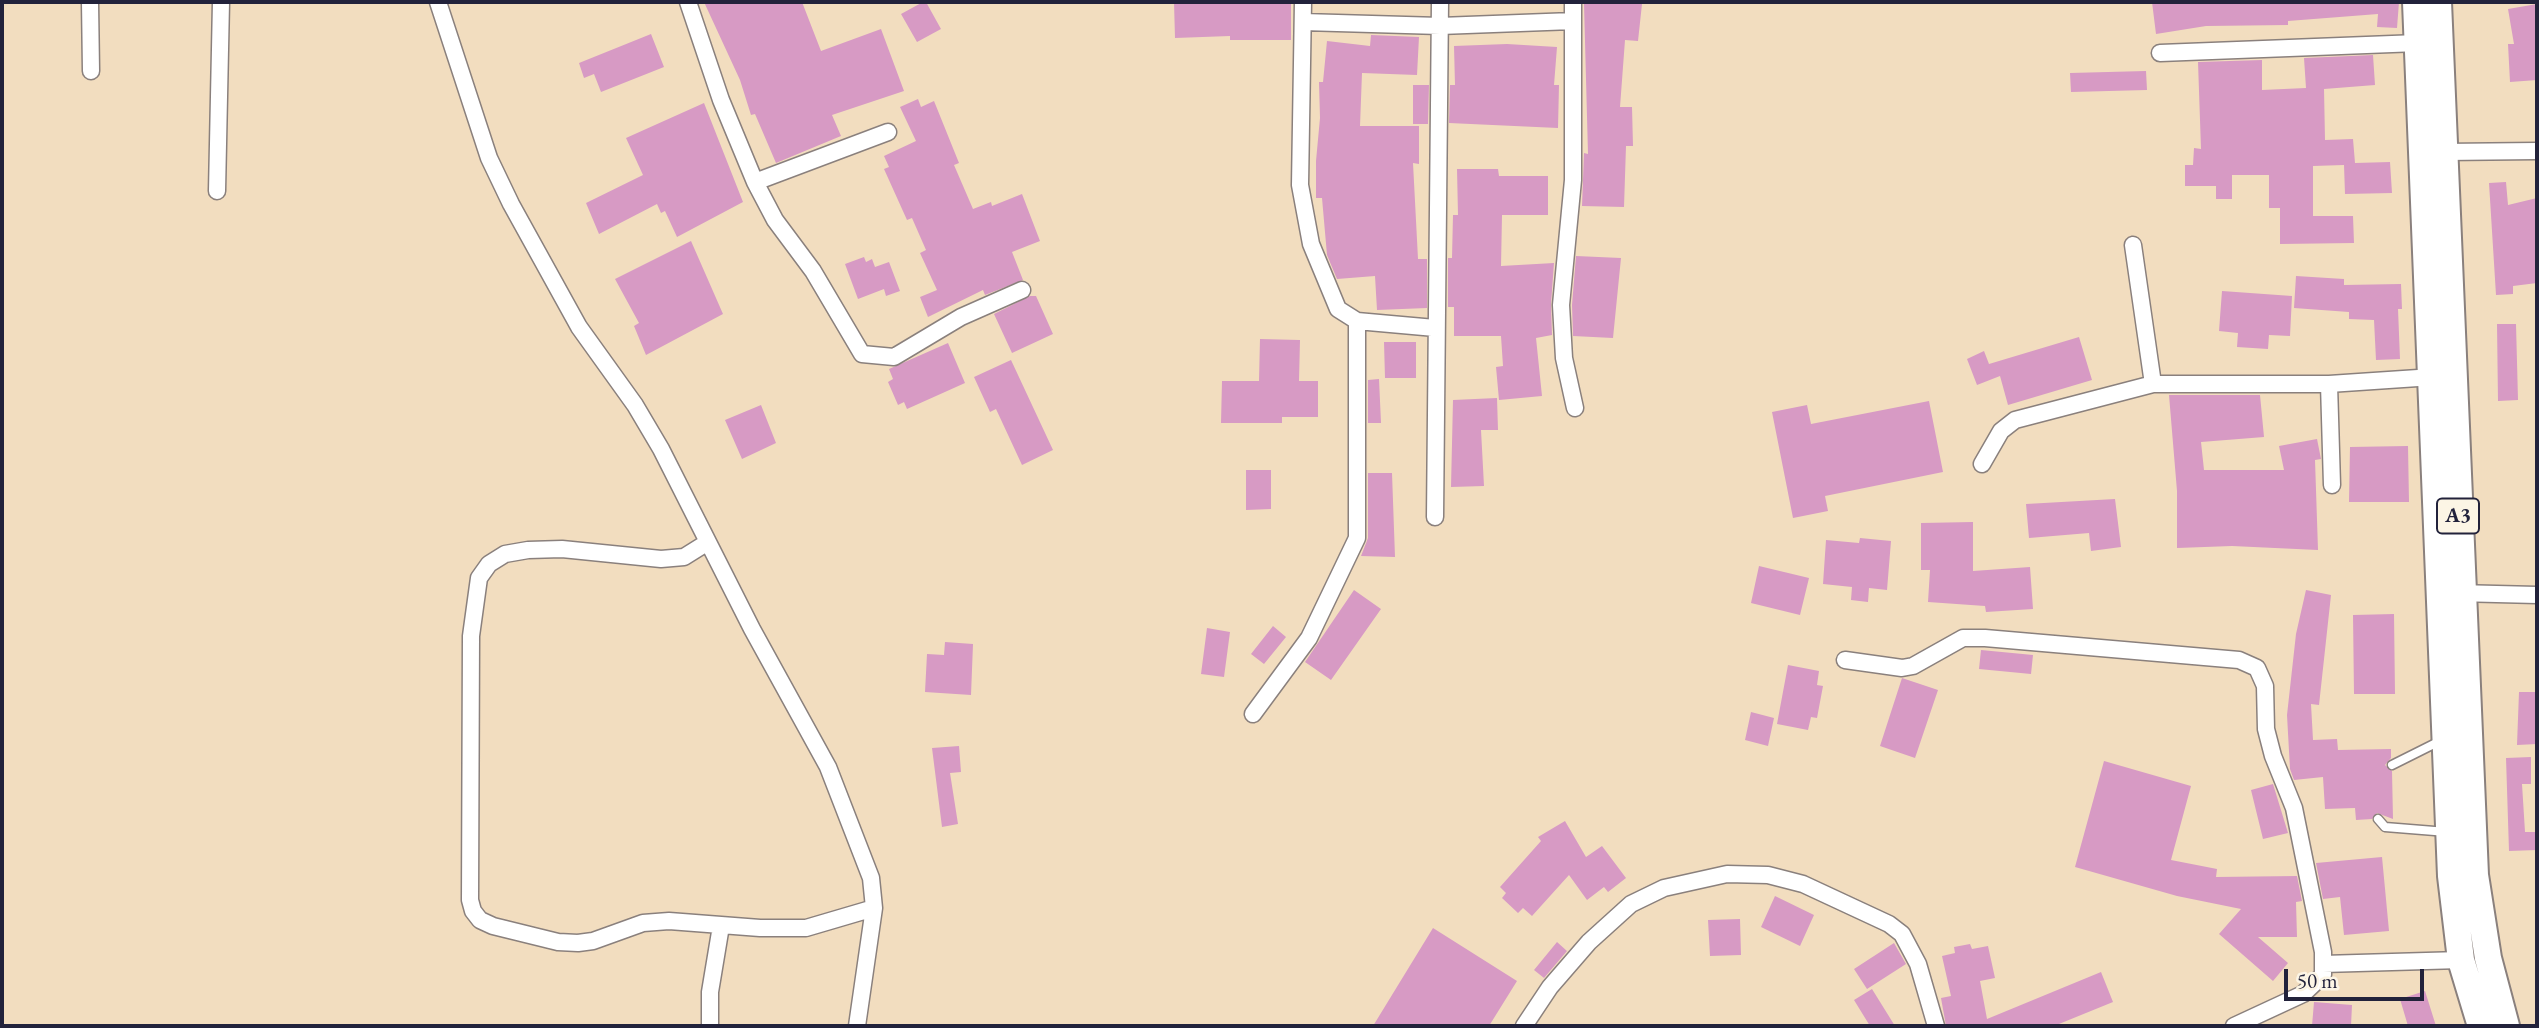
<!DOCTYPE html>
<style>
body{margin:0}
#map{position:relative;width:2539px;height:1028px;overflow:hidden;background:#f2ddbf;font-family:"EB Garamond",serif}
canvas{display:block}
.frame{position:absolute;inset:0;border:4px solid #22223b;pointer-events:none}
.scale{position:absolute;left:2284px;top:969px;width:140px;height:32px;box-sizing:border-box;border:4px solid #22223b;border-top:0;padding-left:9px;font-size:21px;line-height:24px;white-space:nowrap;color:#22223b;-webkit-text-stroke:5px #fcf5e5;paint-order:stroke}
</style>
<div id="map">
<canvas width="2539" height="1028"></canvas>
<div class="frame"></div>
<div class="scale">50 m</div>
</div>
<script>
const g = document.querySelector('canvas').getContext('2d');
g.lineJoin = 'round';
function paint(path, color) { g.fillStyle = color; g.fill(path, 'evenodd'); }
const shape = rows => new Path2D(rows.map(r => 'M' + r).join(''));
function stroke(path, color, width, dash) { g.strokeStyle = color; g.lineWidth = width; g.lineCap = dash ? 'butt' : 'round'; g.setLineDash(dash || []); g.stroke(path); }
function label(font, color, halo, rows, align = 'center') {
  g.font = font + ' "EB Garamond",serif'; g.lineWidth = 5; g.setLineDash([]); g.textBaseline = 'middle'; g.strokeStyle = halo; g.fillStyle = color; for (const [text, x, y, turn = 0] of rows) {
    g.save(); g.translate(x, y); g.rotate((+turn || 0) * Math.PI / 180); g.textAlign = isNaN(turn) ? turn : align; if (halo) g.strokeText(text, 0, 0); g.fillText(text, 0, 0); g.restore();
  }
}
const building = shape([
 [704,2,802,2,821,51,881,29,904,91,832,115,841,136,776,163,755,114,751,115,740,80],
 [923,2,926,2,941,29,917,42,901,14],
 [1174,2,1291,2,1291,40,1230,40,1230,36,1175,38],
 [1617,2,1642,4,1638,41,1625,40,1620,107,1632,107,1633,146,1626,146,1624,207,1582,206,1584,153,1588,154,1584,4],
 [2152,2,2399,2,2397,28,2377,27,2378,14,2288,21,2288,25,2206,26,2156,34],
 [2537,4,2537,80,2510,82,2508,44,2514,44,2508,9],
 [651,34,664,67,601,92,594,74,584,78,579,63],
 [1371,35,1419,37,1417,75,1362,73,1360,126,1419,126,1419,164,1413,163,1418,259,1427,259,1427,308,1377,310,1375,276,1337,279,1327,255,1322,198,1316,198,1316,161,1320,118,1319,82,1323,82,1327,41,1370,46],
 [1507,44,1557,47,1554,85,1559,85,1558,128,1449,123,1450,85,1455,85,1454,46],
 [2373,55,2375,85,2324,89,2325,140,2353,139,2355,163,2390,162,2392,193,2345,194,2344,165,2313,166,2313,216,2353,216,2354,243,2280,244,2280,208,2269,208,2269,175,2232,175,2232,199,2216,199,2216,186,2185,186,2185,165,2193,165,2194,148,2201,149,2198,62,2262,60,2262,90,2306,88,2304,58],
 [2146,71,2147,90,2071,92,2070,73],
 [1413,85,1429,85,1428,124,1413,124],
 [918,99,921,107,934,101,959,163,954,165,973,209,991,202,992,206,1022,194,1040,241,1012,252,1023,280,985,295,983,290,928,317,920,297,937,290,920,253,926,250,912,218,907,220,884,169,889,167,884,156,916,141,900,107],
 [704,103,743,202,677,237,665,211,661,213,657,204,599,234,586,203,643,175,626,138],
 [1457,169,1498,169,1499,176,1548,176,1548,215,1502,215,1501,266,1554,263,1551,304,1552,335,1536,338,1542,396,1499,400,1496,367,1503,366,1501,336,1454,336,1454,307,1448,307,1448,258,1452,258,1453,215,1458,215],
 [2506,182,2508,205,2537,198,2537,283,2513,286,2513,294,2496,295,2489,183],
 [691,241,723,314,646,355,634,326,639,323,615,279],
 [1576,256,1621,258,1613,338,1573,336,1572,305],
 [864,257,866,262,872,259,875,267,889,262,900,291,886,296,884,289,858,299,845,264],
 [2296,276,2344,279,2344,285,2401,284,2402,309,2398,309,2400,359,2376,360,2374,320,2349,319,2349,312,2294,308],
 [2222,291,2292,296,2290,336,2269,335,2268,349,2237,347,2238,333,2219,331],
 [1030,296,1036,296,1053,334,1012,353,994,314],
 [2497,324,2516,324,2518,400,2498,401],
 [2079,337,2092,380,2008,405,2000,376,1977,385,1967,359,1984,351,1989,364],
 [1260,339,1300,340,1299,381,1318,381,1318,417,1282,417,1282,423,1221,423,1222,381,1259,381],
 [1384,342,1416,342,1416,378,1385,378],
 [948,343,965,383,907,409,904,402,898,405,888,382,893,379,889,369],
 [1011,360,1053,450,1022,465,996,409,990,412,974,377],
 [1379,379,1381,423,1368,423,1368,380],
 [2169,395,2260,395,2264,437,2201,442,2204,470,2284,470,2279,446,2317,439,2321,459,2315,460,2318,550,2232,546,2177,548,2177,491],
 [1497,398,1498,430,1481,430,1484,486,1451,487,1453,400],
 [1929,401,1943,472,1825,496,1828,511,1793,518,1772,412,1807,405,1811,424],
 [761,405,776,443,742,459,725,420],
 [2408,446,2409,502,2349,502,2350,447],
 [1246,470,1271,470,1271,509,1246,510],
 [1368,473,1392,473,1395,557,1361,556,1368,538],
 [2115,499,2121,547,2091,551,2089,533,2029,538,2026,504],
 [1973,522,1973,571,2030,567,2033,609,1986,612,1985,606,1928,602,1930,570,1921,570,1921,523],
 [1860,538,1891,541,1887,590,1869,588,1868,602,1851,600,1852,587,1823,584,1826,540,1859,543],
 [1759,566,1809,578,1800,615,1751,603],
 [1354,590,1381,609,1331,680,1305,662],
 [2306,590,2331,595,2319,705,2311,704,2313,740,2337,739,2338,750,2391,749,2391,758,2385,765,2392,771,2393,819,2377,813,2372,819,2356,820,2355,808,2325,809,2323,777,2294,780,2290,769,2287,715,2296,634],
 [2394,614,2395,694,2354,694,2353,615],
 [1273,626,1286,637,1264,664,1251,654],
 [1207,628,1230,632,1224,677,1201,674],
 [945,642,973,644,971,695,925,692,927,654,944,655],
 [1981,650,2033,655,2031,674,1979,669],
 [1788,665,1819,671,1817,685,1823,686,1817,718,1811,717,1808,730,1777,724],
 [1902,678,1938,690,1915,758,1880,746],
 [2519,692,2537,692,2537,744,2517,745],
 [1751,712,1774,718,1768,746,1745,740],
 [959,746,961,772,950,773,958,824,942,827,932,748],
 [2531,757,2531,784,2522,784,2525,832,2537,832,2537,850,2509,851,2506,758],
 [2104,761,2191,786,2171,860,2217,869,2216,877,2297,876,2302,901,2296,902,2297,937,2258,937,2288,963,2273,981,2219,934,2241,909,2177,896,2075,867],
 [2273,784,2288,833,2263,839,2251,790],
 [1565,821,1586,857,1602,846,1626,878,1608,892,1604,887,1587,900,1569,875,1532,916,1523,908,1518,913,1502,898,1506,893,1500,887,1541,841,1538,837],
 [2382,857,2389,931,2344,935,2340,897,2323,899,2316,863],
 [1775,896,1814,915,1800,946,1761,927],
 [1740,919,1741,955,1710,956,1708,920],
 [1433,928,1517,981,1489,1026,1373,1026],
 [1557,942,1567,951,1544,978,1534,970],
 [1894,943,1906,964,1867,989,1854,969],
 [1970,944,1972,949,1988,946,1995,978,1980,981,1987,1019,2101,972,2113,1002,2054,1026,1946,1026,1941,998,1951,996,1942,956,1955,953,1954,947],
 [1872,989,1895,1026,1870,1026,1854,1000],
 [2425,991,2436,1026,2408,1026,2400,999],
 [2314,1002,2352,1005,2351,1026,2312,1026]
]);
const service = shape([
 [2392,765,2442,740],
 [2378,819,2385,827,2447,832]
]);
const minor = shape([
 [90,2,91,71],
 [438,2,489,158,511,204,579,327,635,405,661,449,752,629,828,767,871,878,874,908,857,1026],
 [688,2,721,100,755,182,775,220,813,271,862,354,894,357,961,317,1022,290],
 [1303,2,1300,185,1311,244,1338,309,1357,321,1435,328],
 [1573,2,1573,180,1561,305,1564,358,1575,408],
 [1303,22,1440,26,1573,21],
 [2160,53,2418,43],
 [2444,152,2537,151],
 [755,182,888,132],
 [217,191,221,2],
 [2133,245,2153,384],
 [2329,384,2332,485],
 [1982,464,2001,431,2015,420,2153,384,2329,384,2433,377],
 [1435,517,1440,2],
 [708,542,684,557,661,559,562,549,528,550,505,554,489,564,479,578,471,636,470,900,473,911,480,920,493,926,558,942,578,943,593,941,643,923,669,921,760,928,806,928,874,908],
 [2456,593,2537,595],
 [1845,660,1902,668,1913,666,1963,638,1985,638,2239,660,2257,668,2265,686,2266,729,2273,756,2294,808,2323,952,2323,975,2303,994,2234,1026],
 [1253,714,1309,638,1357,538,1357,321],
 [2323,964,2461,960],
 [710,1026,710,992,721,926],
 [1524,1026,1550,987,1589,942,1631,904,1664,888,1727,874,1768,875,1803,884,1889,924,1902,934,1918,964,1936,1026]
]);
const primary = shape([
 [2416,2,2451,876,2461,960,2481,1026],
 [2438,2,2475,875,2488,958,2506,1026]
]);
const shields = [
 [2458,516,42]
];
const shieldNames = [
 ["A3",2458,516]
];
paint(building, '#d79ac4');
stroke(service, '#8a807d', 11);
stroke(minor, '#8a807d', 19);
stroke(primary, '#8a807d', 30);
stroke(service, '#fff', 8);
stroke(minor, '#fff', 16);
stroke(primary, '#fff', 26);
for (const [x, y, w] of shields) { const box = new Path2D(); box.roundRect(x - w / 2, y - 17.5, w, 35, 5); g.fillStyle = '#fcf5e5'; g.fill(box); stroke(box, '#22223b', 2); }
label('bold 21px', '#22223b', null, shieldNames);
</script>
